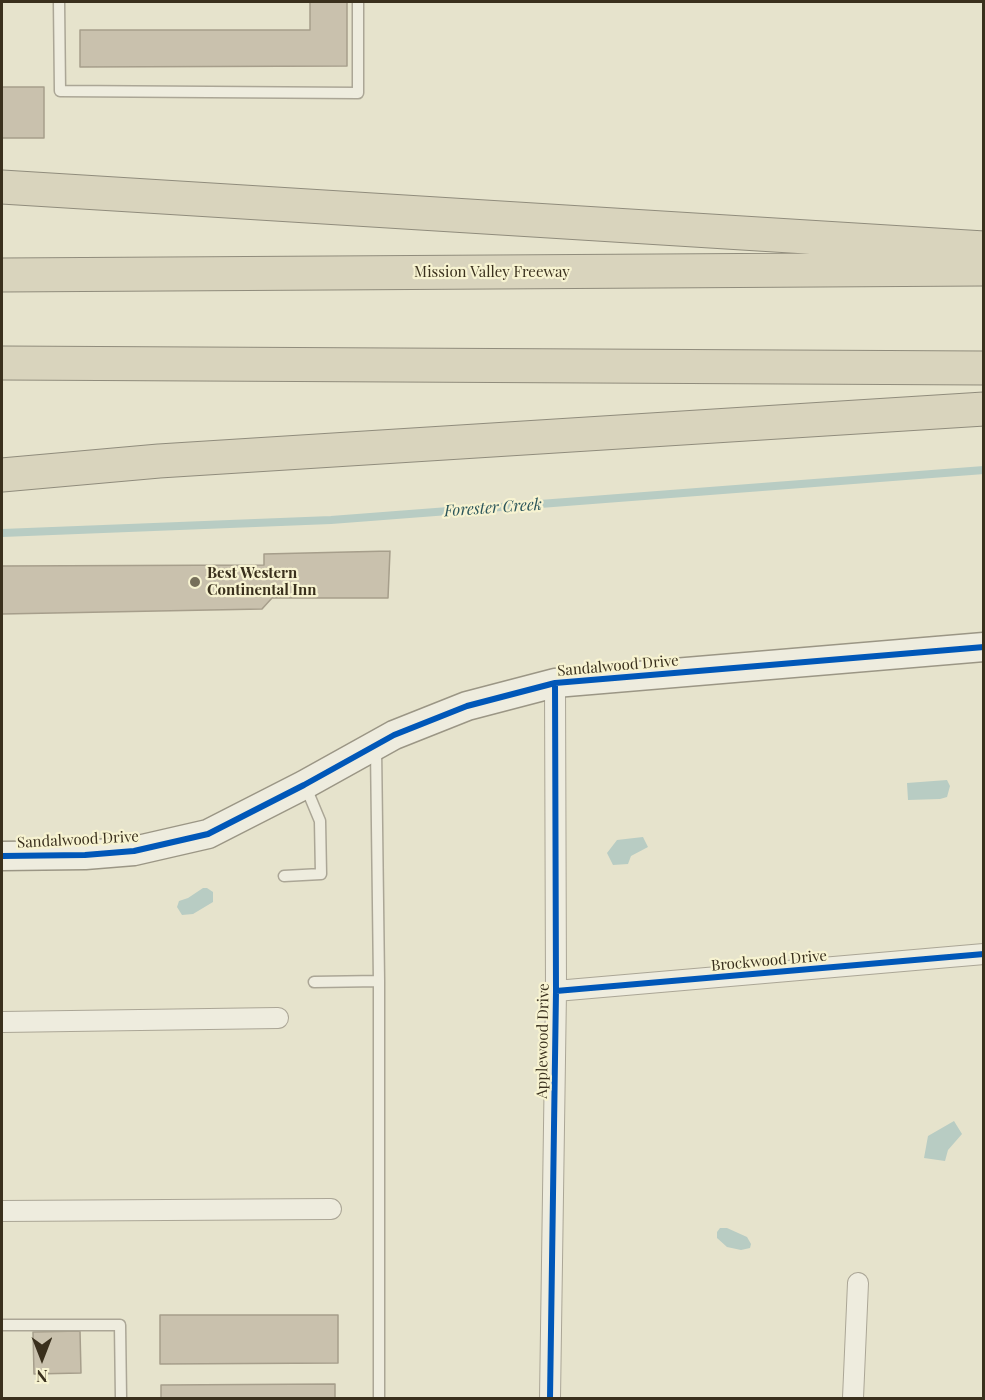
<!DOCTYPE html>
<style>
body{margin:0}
#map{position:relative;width:985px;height:1400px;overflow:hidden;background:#e6e3cc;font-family:"Playfair Display",serif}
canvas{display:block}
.frame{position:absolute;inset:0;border:3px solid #3a301d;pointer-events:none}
.north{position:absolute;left:12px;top:1328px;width:60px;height:60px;-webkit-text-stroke:4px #f7f3d1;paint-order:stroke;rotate:180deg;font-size:16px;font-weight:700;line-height:24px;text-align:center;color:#3a301d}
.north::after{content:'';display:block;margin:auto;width:21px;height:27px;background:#3a301d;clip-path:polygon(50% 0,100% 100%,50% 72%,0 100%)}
</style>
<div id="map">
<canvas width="985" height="1400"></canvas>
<div class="frame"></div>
<div class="north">N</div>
</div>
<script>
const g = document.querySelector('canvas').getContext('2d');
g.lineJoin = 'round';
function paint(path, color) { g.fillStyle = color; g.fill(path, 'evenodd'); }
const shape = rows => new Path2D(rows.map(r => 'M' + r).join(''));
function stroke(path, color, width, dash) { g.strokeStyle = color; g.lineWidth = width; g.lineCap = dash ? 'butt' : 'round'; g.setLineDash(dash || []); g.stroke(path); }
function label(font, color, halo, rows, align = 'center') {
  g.font = font + ' "Playfair Display",serif'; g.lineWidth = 4.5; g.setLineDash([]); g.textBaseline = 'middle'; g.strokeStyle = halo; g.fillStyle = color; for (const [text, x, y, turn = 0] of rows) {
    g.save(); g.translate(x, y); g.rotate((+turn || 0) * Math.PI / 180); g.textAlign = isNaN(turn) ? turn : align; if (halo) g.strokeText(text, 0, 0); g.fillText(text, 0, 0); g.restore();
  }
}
const water = shape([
 [947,780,950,786,947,797,940,799,908,800,907,783],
 [643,837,648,847,631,856,628,864,613,865,607,853,617,840],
 [203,888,207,888,213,892,213,902,193,914,182,915,177,907,179,901,188,898],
 [954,1121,962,1134,948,1150,945,1161,924,1158,928,1136],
 [720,1228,727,1228,747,1237,751,1244,750,1248,741,1250,727,1247,717,1238,717,1232]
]);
const stream = shape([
 [2,533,331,520,984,470]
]);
const building = shape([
 [310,2,347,2,347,66,80,67,80,30,310,30,310,2],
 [2,87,44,87,44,138,2,138,2,87],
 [390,551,388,598,272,598,262,609,2,614,2,566,264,565,264,554,390,551],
 [160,1315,338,1315,338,1363,160,1364,160,1315],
 [80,1331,81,1373,34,1374,33,1332,80,1331],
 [335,1384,335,1398,161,1398,161,1385,335,1384]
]);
const lane = shape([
 [59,2,60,91,358,93,358,2],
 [376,748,379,981,379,1398],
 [284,876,321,874,320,821,305,785],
 [314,982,379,981],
 [2,1325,120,1325,121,1398]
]);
const street = shape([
 [556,991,984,954],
 [2,1022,278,1018],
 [2,1211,331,1209],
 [550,1398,556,991,555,683],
 [853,1398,858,1283]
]);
const secondary = shape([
 [2,856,85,855,134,851,208,834,304,785,394,735,467,706,555,683,984,647]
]);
const highway = shape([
 [2,187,984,248],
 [2,275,984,269],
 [2,363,984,368],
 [2,475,159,461,984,409]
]);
const cycleway = shape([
 [2,856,85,855,134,851,208,834,304,785,394,735,467,706,555,683,984,647],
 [556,991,984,954],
 [550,1398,556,991,555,683]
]);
const markers = [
 [195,582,6,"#766f5a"]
];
const streetNames = [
 ["Mission Valley Freeway",492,272],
 ["Sandalwood Drive",618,666,-5],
 ["Sandalwood Drive",78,840,-3],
 ["Brockwood Drive",769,961,-5],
 ["Applewood Drive",543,1041,-89]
];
const poiNames = [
 ["Best Western",207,573],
 ["Continental Inn",207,590]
];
const waterNames = [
 ["Forester Creek",493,508,-4]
];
paint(water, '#b8ccc3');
stroke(stream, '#b8ccc3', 8);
paint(building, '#c9c1ad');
stroke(building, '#a69e8b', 1.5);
stroke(lane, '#aba696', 13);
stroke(street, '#aba696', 22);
stroke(secondary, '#9b9685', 31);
stroke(highway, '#908c7c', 35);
stroke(lane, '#eeecde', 10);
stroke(street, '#eeecde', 20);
stroke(secondary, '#eeecde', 28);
stroke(highway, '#d9d4bd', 33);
stroke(cycleway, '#0057b8', 6);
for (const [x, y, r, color] of markers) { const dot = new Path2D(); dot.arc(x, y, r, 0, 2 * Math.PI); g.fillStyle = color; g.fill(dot); stroke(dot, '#f7f3d1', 2); }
label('15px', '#3a301d', '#f7f3d1', streetNames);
label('bold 15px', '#3a301d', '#f7f3d1', poiNames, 'left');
label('italic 16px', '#2b555a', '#f7f3d1', waterNames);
</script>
